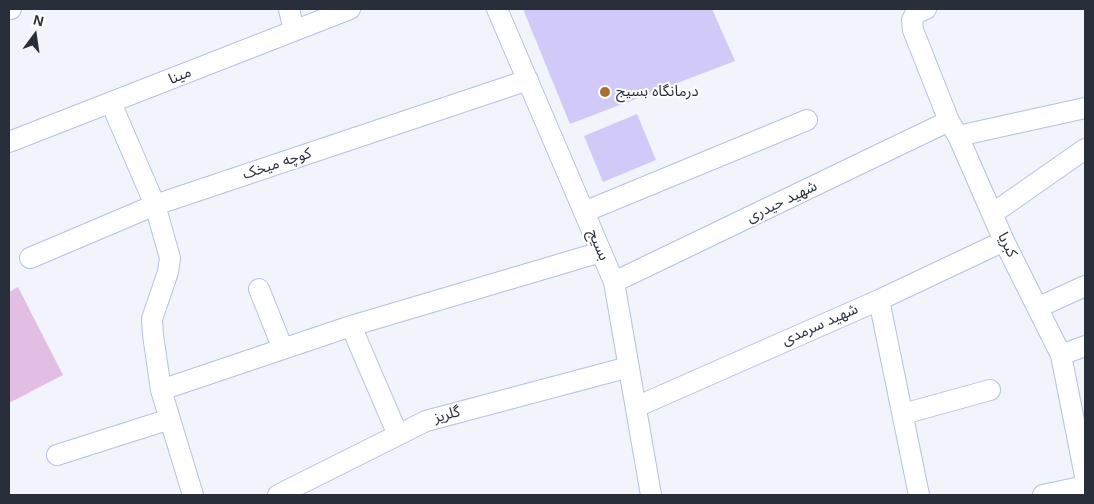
<!DOCTYPE html>
<meta charset="utf-8">
<style>
body{margin:0}
#map{position:relative;width:1094px;height:504px;overflow:hidden;background:#f1f4fa;font-family:Arial,sans-serif}
canvas{display:block}
.frame{position:absolute;inset:0;border:10px solid #272d39;pointer-events:none}
.north{position:absolute;left:10px;top:10px;width:50px;height:50px;-webkit-text-stroke:4px #fff;paint-order:stroke;rotate:14deg;font-size:14px;font-weight:700;line-height:20px;text-align:center;color:#272d39}
.north::after{content:'';display:block;margin:auto;width:18px;height:22px;background:#272d39;clip-path:polygon(50% 0,100% 100%,50% 72%,0 100%)}
</style>
<div id="map">
<canvas width="1094" height="504"></canvas>
<div class="frame"></div>
<div class="north">N</div>
</div>
<script>
const g = document.querySelector('canvas').getContext('2d');
g.lineJoin = 'round';
function paint(path, color) { g.fillStyle = color; g.fill(path, 'evenodd'); }
const shape = rows => new Path2D(rows.map(r => 'M' + r).join(''));
function stroke(path, color, width, dash) { g.strokeStyle = color; g.lineWidth = width; g.lineCap = dash ? 'butt' : 'round'; g.setLineDash(dash || []); g.stroke(path); }
function label(font, color, halo, rows, align = 'center') {
  g.font = font + ' Arial,"Noto Sans Arabic",sans-serif'; g.lineWidth = 4; g.setLineDash([]); g.textBaseline = 'middle'; g.strokeStyle = halo; g.fillStyle = color; for (const [text, x, y, turn = 0] of rows) {
    g.save(); g.translate(x, y); g.rotate((+turn || 0) * Math.PI / 180); g.textAlign = isNaN(turn) ? turn : align; if (halo) g.strokeText(text, 0, 0); g.fillText(text, 0, 0); g.restore();
  }
}
const green = shape([
 [18,287,63,375,9,403,9,292]
]);
const building = shape([
 [523,9,712,9,735,61,570,124],
 [637,114,656,160,603,182,584,136]
]);
const minor = shape([
 [9,9,11,9],
 [289,9,294,31],
 [497,9,614,282,651,495],
 [926,9,916,13,912,20,913,30,949,121,958,136,1004,241,1061,355,1085,476],
 [111,103,155,205,170,258,168,272,152,319,153,335,161,390,193,495],
 [958,136,1085,108],
 [9,142,350,9],
 [584,212,807,120],
 [992,214,1085,149],
 [30,258,155,205,528,80],
 [614,282,949,121],
 [259,289,283,349],
 [879,300,919,495],
 [1039,307,1085,286],
 [351,326,398,435],
 [1061,355,1085,346],
 [161,390,351,326,601,252],
 [636,407,879,300,1004,241],
 [903,414,990,390],
 [57,455,170,419],
 [278,495,426,421,629,367],
 [1043,495,1085,486]
]);
const markers = [
 [605,92,6,"#aa6f30"]
];
const streetNames = [
 ["مینا",180,76,-22],
 ["کوچه میخک",277,164,-18],
 ["شهید حیدری",782,202,-26],
 ["بسیج",598,245,67],
 ["کبریا",1007,245,64],
 ["شهید سرمدی",820,325,-24],
 ["گلریز",447,415,-15]
];
const poiNames = [
 ["درمانگاه بسیج",616,92]
];
paint(green, '#e3bee4');
paint(building, '#d1c9f8');
stroke(minor, '#b1c3e0', 22);
stroke(minor, '#fff', 20);
for (const [x, y, r, color] of markers) { const dot = new Path2D(); dot.arc(x, y, r, 0, 2 * Math.PI); g.fillStyle = color; g.fill(dot); stroke(dot, '#fff', 2); }
label('15px', '#272d39', '#fff', streetNames);
label('15px', '#272d39', '#fff', poiNames, 'left');
</script>
